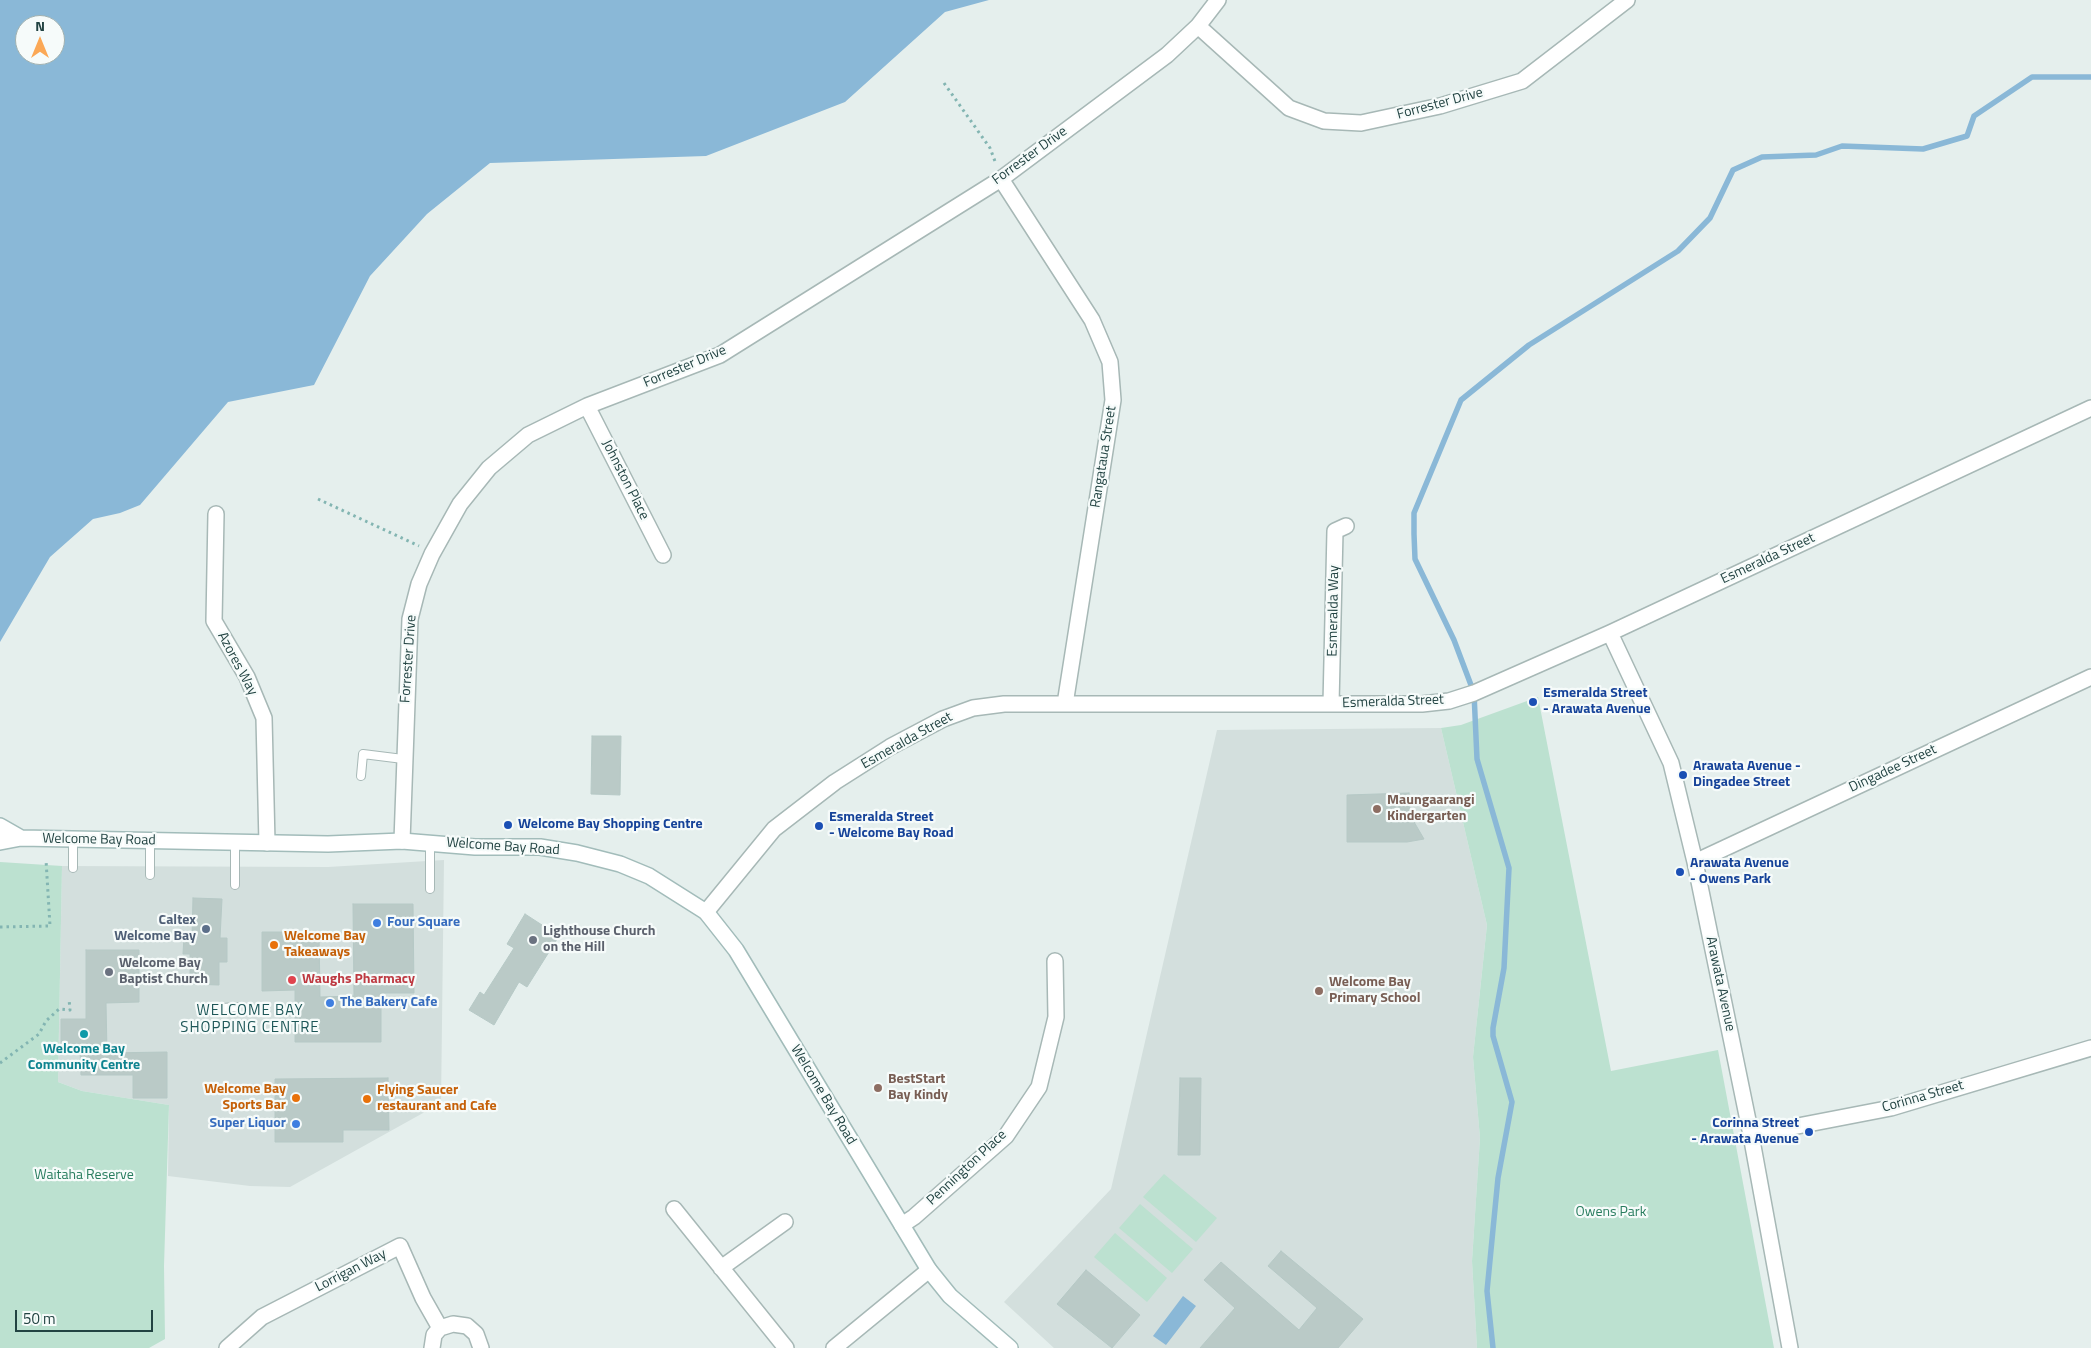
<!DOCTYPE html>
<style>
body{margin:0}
#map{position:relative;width:2091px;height:1348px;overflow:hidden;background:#e5efed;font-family:"Titillium Web",sans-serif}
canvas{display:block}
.north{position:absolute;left:15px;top:15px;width:50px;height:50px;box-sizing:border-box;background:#f6fbfa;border:1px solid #a1b1b0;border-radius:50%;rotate:0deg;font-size:14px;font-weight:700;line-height:20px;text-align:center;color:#224342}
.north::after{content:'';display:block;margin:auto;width:18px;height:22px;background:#fba856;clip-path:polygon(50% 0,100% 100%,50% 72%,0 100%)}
.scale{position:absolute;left:15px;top:1310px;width:138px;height:22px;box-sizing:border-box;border:2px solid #224342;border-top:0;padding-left:6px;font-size:15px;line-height:18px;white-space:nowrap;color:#224342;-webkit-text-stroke:4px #f6fbfa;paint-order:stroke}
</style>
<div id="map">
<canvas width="2091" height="1348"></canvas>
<div class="north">N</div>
<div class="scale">50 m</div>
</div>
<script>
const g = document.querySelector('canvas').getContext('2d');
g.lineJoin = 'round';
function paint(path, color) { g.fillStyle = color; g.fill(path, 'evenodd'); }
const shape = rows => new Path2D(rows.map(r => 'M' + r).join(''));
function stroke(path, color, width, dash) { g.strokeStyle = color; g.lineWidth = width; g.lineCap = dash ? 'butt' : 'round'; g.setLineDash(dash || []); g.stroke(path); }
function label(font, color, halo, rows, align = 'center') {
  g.font = font + ' "Titillium Web",sans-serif'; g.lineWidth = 4.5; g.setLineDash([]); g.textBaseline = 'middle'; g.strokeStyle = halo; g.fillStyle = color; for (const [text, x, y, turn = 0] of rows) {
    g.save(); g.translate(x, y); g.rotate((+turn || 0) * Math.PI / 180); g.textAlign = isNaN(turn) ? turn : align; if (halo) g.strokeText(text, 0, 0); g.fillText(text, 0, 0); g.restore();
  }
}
const built = shape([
 [1441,728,1487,925,1473,1057,1480,1138,1472,1261,1477,1348,1054,1348,1004,1302,1111,1189,1217,730],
 [444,860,441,1103,290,1187,250,1186,168,1176,169,1105,82,1091,58,1082,62,866,328,867]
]);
const green = shape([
 [1538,697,1611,1071,1718,1050,1774,1348,1477,1348,1472,1261,1480,1138,1473,1057,1487,925,1441,728,1461,725],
 [0,862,62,866,58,1082,82,1091,169,1105,164,1266,165,1339,149,1348,0,1348],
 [1164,1174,1217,1218,1196,1242,1143,1197],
 [1140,1204,1193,1249,1172,1273,1119,1228],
 [1115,1233,1167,1278,1147,1302,1094,1257]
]);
const water = shape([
 [0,0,989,0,945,12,845,102,706,156,490,163,427,214,370,276,314,385,228,402,140,505,120,513,93,519,50,557,0,642],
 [25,25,55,25,55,55,25,55],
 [1183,1296,1196,1306,1166,1345,1153,1336]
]);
const stream = shape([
 [1493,1348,1487,1291,1498,1178,1512,1102,1493,1036,1493,1028,1504,968,1509,868,1477,759,1474,693,1454,640,1415,559,1414,534,1414,513,1461,400,1529,345,1678,251,1710,218,1733,170,1762,157,1816,155,1842,146,1923,149,1967,136,1974,116,2032,77,2091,77]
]);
const building = shape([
 [592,736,621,736,620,795,591,794,592,736],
 [1409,793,1410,815,1424,839,1407,842,1347,842,1347,795,1409,793],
 [193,898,222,899,220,938,227,938,227,962,219,962,219,985,190,984,190,954,183,954,184,937,192,937,193,898],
 [353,904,413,904,414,993,381,993,381,1042,295,1042,295,990,262,991,262,932,319,932,320,997,354,996,353,904],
 [525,914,559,936,527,987,519,982,494,1025,469,1010,480,992,484,995,514,948,507,944,525,914],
 [86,950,139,950,139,1002,106,1003,107,1053,167,1052,167,1098,133,1098,133,1075,81,1075,80,1048,61,1049,61,1019,86,1019,86,950],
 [388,1078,389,1130,343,1130,343,1142,275,1142,275,1079,388,1078],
 [1180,1078,1201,1078,1200,1155,1178,1155,1180,1078],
 [1281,1251,1363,1319,1338,1348,1200,1348,1235,1308,1204,1280,1221,1262,1299,1330,1317,1308,1268,1266,1281,1251],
 [1086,1270,1140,1315,1112,1348,1057,1304,1086,1270]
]);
const path = shape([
 [944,83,990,148,996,164],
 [318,499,419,546],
 [0,927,50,926,46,860],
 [0,1063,39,1034,46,1021,59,1009,70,1010,69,999]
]);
const lane = shape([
 [361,776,363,754,403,759],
 [73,840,73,868],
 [235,842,235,885],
 [150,875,150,841],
 [430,889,430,843],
 [223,1008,236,1007]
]);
const street = shape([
 [1198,26,1289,108,1324,121,1361,123,1440,106,1522,81,1627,0],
 [1001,179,1092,320,1110,362,1113,400,1065,704],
 [587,406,663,555],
 [216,514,214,621,247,677,264,718,267,843],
 [1610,633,1671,763,1695,862,1751,1135,1790,1348],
 [1331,704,1335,531,1346,526],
 [402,841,410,619,419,584,432,554,460,504,489,468,528,435,587,406,720,355,1001,179,1167,55,1198,26,1218,0],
 [1695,862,2091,677],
 [706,912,774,829,835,782,890,747,943,719,973,708,1004,704,1422,704,1449,701,1474,693,1610,633,2091,408],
 [1751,1135,1891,1108,2091,1048],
 [674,1209,786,1348],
 [902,1225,914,1217,1006,1136,1039,1087,1056,1017,1055,961],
 [721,1268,785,1222],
 [227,1348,262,1317,400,1246,423,1298,440,1328],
 [432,1348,434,1335,440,1328,453,1324,467,1326,476,1334,481,1348],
 [834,1348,929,1270]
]);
const secondary = shape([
 [0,826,21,838],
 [0,842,21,838,328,844,402,841,475,847,540,847,577,853,620,864,649,876,706,912,736,950,929,1270,950,1296,1010,1348]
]);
const markers = [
 [1533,702,5,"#1a4fb4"],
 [1683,775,5,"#1a4fb4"],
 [1377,809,5,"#8d6e63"],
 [508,825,5,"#1a4fb4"],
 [819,826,5,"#1a4fb4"],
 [1680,872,5,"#1a4fb4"],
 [377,923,5,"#3f7fe0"],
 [206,929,5,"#5c6f8a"],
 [533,940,5,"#6b7280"],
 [274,945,5,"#e8710a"],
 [109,972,5,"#6b7280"],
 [292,980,5,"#e0444e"],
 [1319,991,5,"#8d6e63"],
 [330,1003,5,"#3f7fe0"],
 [84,1034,5,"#0f9aa8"],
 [878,1088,5,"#8d6e63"],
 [296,1098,5,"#e8710a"],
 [367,1099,5,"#e8710a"],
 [296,1124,5,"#3f7fe0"],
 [1809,1132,5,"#1a4fb4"]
];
const streetNames = [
 ["Forrester Drive",1440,104,-15],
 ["Forrester Drive",1030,156,-36],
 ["Forrester Drive",685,367,-23],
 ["Rangataua Street",1104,457,-81],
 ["Johnston Place",625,480,63],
 ["Esmeralda Street",1768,559,-25],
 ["Esmeralda Way",1334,611,-89],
 ["Forrester Drive",409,659,-86],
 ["Azores Way",237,664,62],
 ["Esmeralda Street",1393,702,-2],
 ["Esmeralda Street",907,741,-29],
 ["Dingadee Street",1893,769,-25],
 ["Welcome Bay Road",99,840,1],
 ["Welcome Bay Road",503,847,4],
 ["Arawata Avenue",1720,984,78],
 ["Welcome Bay Road",823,1095,59],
 ["Corinna Street",1923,1097,-16],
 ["Pennington Place",967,1168,-43],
 ["Lorrigan Way",351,1271,-27]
];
const transitNames = [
 ["Esmeralda Street",1543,694],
 ["- Arawata Avenue",1543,710],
 ["Arawata Avenue -",1693,767],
 ["Dingadee Street",1693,783],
 ["Esmeralda Street",829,818],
 ["- Welcome Bay Road",829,834],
 ["Welcome Bay Shopping Centre",518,825],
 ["Arawata Avenue",1690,864],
 ["- Owens Park",1690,880],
 ["Corinna Street",1799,1124,"right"],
 ["- Arawata Avenue",1799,1140,"right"]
];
const educationNames = [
 ["Maungaarangi",1387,801],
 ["Kindergarten",1387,817],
 ["Welcome Bay",1329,983],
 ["Primary School",1329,999],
 ["BestStart",888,1080],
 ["Bay Kindy",888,1096]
];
const serviceNames = [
 ["Caltex",196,921],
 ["Welcome Bay",196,937]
];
const shopNames = [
 ["Four Square",387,923],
 ["The Bakery Cafe",340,1003],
 ["Super Liquor",286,1124,"right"]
];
const worshipNames = [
 ["Lighthouse Church",543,932],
 ["on the Hill",543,948],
 ["Welcome Bay",119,964],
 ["Baptist Church",119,980]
];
const foodNames = [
 ["Welcome Bay",284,937],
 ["Takeaways",284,953],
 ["Welcome Bay",286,1090,"right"],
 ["Sports Bar",286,1106,"right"],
 ["Flying Saucer",377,1091],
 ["restaurant and Cafe",377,1107]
];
const healthNames = [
 ["Waughs Pharmacy",302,980]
];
const cultureNames = [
 ["Welcome Bay",84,1050],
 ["Community Centre",84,1066]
];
const parkNames = [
 ["Waitaha Reserve",84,1176],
 ["Owens Park",1611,1213]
];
const neighbourhoodNames = [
 ["WELCOME BAY",250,1011],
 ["SHOPPING CENTRE",250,1028]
];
paint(built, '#d3dfdd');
paint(green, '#bce1d0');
paint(water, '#8ab8d7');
stroke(stream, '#8ab8d7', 5.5);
paint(building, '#bacac7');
stroke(building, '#b6c9c6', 1);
stroke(lane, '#a7b8b6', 10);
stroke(street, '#a7b8b6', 18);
stroke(secondary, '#a2bcba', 18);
stroke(path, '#83b5b2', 3, [2.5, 4]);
stroke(lane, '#fff', 8);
stroke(street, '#fff', 15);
stroke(secondary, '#fff', 15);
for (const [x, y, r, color] of markers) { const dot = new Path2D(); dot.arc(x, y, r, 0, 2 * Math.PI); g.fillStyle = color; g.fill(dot); stroke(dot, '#f6fbfa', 2); }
label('14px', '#224342', '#f6fbfa', streetNames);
label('bold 14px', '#164399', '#f6fbfa', transitNames, 'left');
label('bold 14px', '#785e54', '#f6fbfa', educationNames, 'left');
label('bold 14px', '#4e5e75', '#f6fbfa', serviceNames, 'right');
label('bold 14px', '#366cbe', '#f6fbfa', shopNames, 'left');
label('bold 14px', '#5b616d', '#f6fbfa', worshipNames, 'left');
label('bold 14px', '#c56008', '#f6fbfa', foodNames, 'left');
label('bold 14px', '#be3a42', '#f6fbfa', healthNames, 'left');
label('bold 14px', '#0d838f', '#f6fbfa', cultureNames);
label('14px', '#297d5f', '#f6fbfa', parkNames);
g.letterSpacing = '1px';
label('15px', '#1c5657', '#f6fbfa', neighbourhoodNames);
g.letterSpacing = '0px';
</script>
